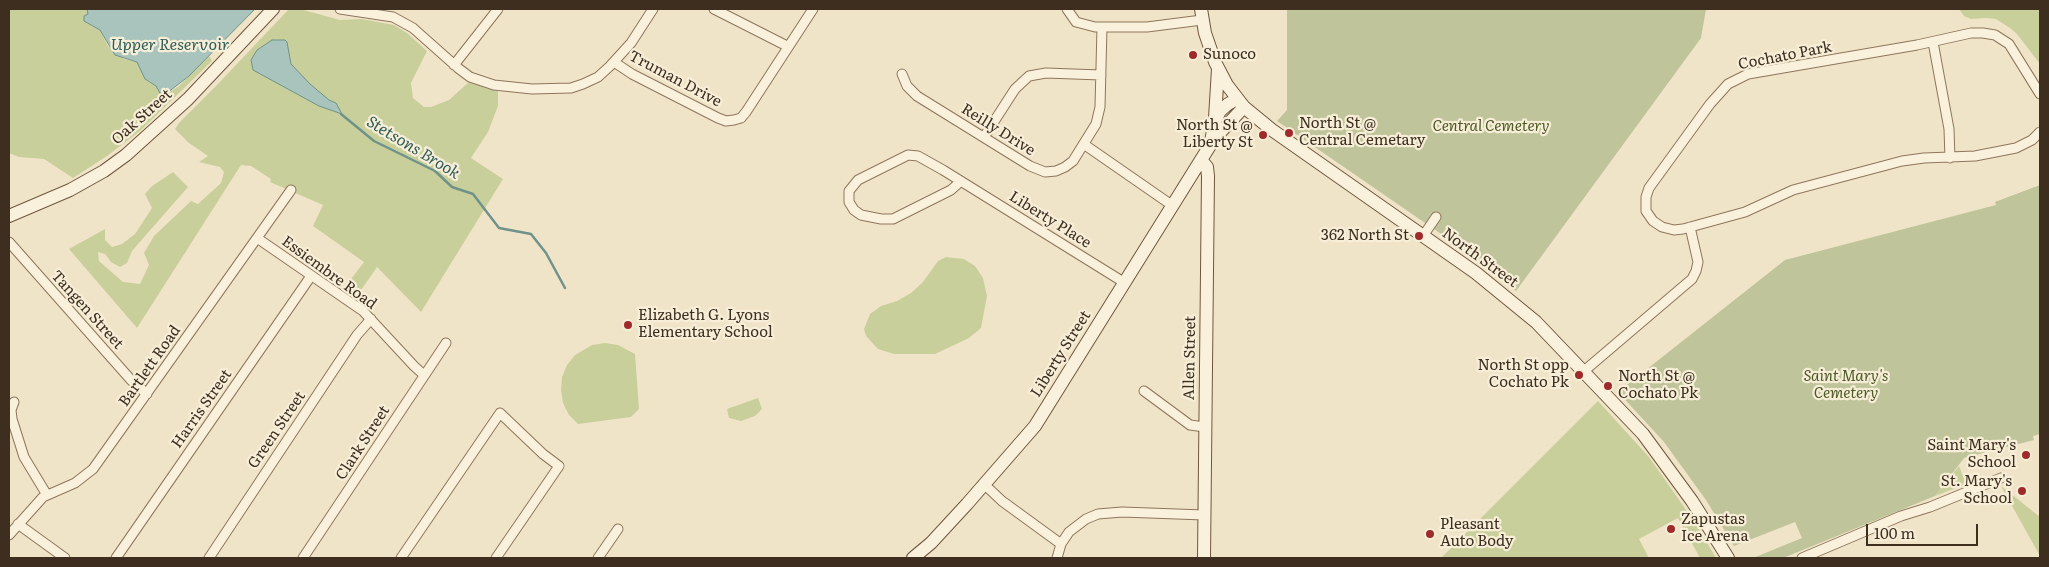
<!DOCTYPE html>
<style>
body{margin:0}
#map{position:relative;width:2049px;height:567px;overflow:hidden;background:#f0e4c8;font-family:Literata,serif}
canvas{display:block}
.frame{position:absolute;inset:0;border:10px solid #3d2e20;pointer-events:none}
.scale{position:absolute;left:1866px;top:524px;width:112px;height:22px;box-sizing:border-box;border:2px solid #3d2e20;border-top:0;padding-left:6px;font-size:15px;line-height:18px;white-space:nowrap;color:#3d2e20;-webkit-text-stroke:4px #f7eed8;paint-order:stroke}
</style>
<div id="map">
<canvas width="2049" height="567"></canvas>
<div class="frame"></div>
<div class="scale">100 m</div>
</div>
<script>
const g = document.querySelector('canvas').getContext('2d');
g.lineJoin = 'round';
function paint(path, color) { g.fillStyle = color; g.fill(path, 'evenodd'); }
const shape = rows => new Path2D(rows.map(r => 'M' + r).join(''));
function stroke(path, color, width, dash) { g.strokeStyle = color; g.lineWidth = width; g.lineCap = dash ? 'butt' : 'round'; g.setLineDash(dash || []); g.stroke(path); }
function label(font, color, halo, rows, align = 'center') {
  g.font = font + ' Literata,serif'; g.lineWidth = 4.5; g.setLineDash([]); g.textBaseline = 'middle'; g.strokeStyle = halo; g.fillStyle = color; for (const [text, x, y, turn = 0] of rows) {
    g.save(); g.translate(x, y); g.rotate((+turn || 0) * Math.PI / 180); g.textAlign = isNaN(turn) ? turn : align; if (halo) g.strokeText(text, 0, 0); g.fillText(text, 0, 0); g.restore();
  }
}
const green = shape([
 [9,9,87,9,88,12,87,23,100,30,108,46,124,59,137,62,148,82,157,86,163,96,179,86,209,56,212,61,140,131,107,156,73,178,44,159,19,157,9,153],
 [289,9,300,9,340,20,362,19,394,25,407,33,427,51,411,83,413,98,424,107,431,107,449,100,469,82,489,89,498,91,498,106,488,132,471,158,503,179,421,312,377,267,357,296,345,287,364,262,313,226,323,205,270,182,271,179,251,166,241,165,137,328,69,249,105,229,105,240,112,247,122,244,135,234,152,208,145,194,152,186,173,172,188,187,132,251,127,263,120,267,111,262,105,254,98,252,99,261,123,282,140,284,149,265,144,253,154,236,191,201,198,204,221,183,224,172,220,167,199,162,208,156,189,143,175,129,179,123,216,86],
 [1959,9,2040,9,2040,64,2017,34,2010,28,1996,19,1986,18,1971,19,1964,16],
 [946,257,964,259,975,266,983,278,987,296,981,328,969,338,935,354,894,354,878,349,866,336,864,329,870,314,881,306,897,301,911,293,923,282,938,261],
 [605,343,618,345,635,354,639,409,631,417,578,424,569,415,563,403,561,390,562,377,567,365,575,355,592,345],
 [758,398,762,409,755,416,741,421,729,418,727,409],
 [1598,401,1649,457,1696,524,1716,558,1700,558,1678,518,1639,539,1649,558,1441,558],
 [1959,466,1966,484,1935,496],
 [2001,486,2040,517,2040,556]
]);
const cemetery = shape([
 [1287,9,1706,9,1701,38,1516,291,1473,256,1277,121,1287,110],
 [2040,185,2040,434,2033,436,2034,440,1964,458,1935,496,1783,558,1753,558,1802,538,1795,522,1734,546,1706,500,1664,442,1618,392,1785,260,1996,205,1995,202]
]);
const water = shape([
 [87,9,255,9,189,76,163,96,161,95,156,86,145,79,137,62,115,55,100,30,84,21,84,16,88,14,87,9],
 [272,40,285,40,287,42,291,64,310,84,329,100,336,103,342,114,319,106,253,70,251,60,257,50,272,40]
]);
const stream = shape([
 [341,114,374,141,435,171,452,187,473,194,499,228,531,234,546,253,565,288]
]);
const street = shape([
 [340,9,393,17,413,28,458,68,470,77,494,85,532,89,571,88,583,84,598,77,610,66,631,43,653,9],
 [714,9,787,46],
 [1067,9,1076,22,1095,27,1147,27,1202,20],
 [1933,42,1949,129,1950,158],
 [614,62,632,74,718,118,726,121,734,120,741,118,746,112,813,9],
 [454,65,498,9],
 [902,74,907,86,917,96,1030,166,1045,172,1056,171,1065,167,1073,161,1096,124,1100,107,1102,27],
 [2040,94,2009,44,1995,35,1983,33,1971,33,1917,45,1748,74,1728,84,1710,104,1649,188,1646,197,1646,211,1653,221,1662,227,1674,230,1683,229,1745,212,1793,190,1902,161,1924,158,1975,156,2016,148,2032,140,2040,132],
 [984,137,1015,89,1029,76,1046,73,1101,75],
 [1085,145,1173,206],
 [961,181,951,190,893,219,881,219,861,215,854,210,849,202,849,191,858,180,908,155,918,156,943,170,1125,283],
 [1423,236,1436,217],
 [257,238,363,311,414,366,424,375],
 [9,242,131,380,147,394],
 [1584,371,1692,279,1696,271,1698,262,1690,227],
 [1144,391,1190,425,1205,427],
 [14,402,11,410,12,419,24,457,47,495],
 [985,485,1002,501,1061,544],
 [18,524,65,558],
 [9,535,43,497,75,483,93,469,291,190],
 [116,558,311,276],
 [209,558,357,335,371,319],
 [303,558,446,343],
 [401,558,500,413,543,454,559,466,496,558],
 [598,558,618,529],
 [1057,558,1061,544,1069,532,1086,519,1098,514,1122,512,1204,515],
 [1802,558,1901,516,1930,507,2001,478]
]);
const secondary = shape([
 [1201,9,1205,33,1215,62,1227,85,1244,107,1272,130,1476,273,1536,322,1643,434,1692,501,1728,558],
 [1215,118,1218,69],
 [1211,141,1215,121,1220,111,1228,104,1237,99],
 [1201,160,1207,167,1208,176,1204,558],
 [9,216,70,190,104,171,126,155,188,99,273,9],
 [913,558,931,543,967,504,1035,426,1214,139,1244,107]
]);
const markers = [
 [1193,55,5,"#9e2a2b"],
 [1289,133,5,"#9e2a2b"],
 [1263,135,5,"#9e2a2b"],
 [1419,236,5,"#9e2a2b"],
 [628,325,5,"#9e2a2b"],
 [1579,375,5,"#9e2a2b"],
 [1608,386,5,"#9e2a2b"],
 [2026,455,5,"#9e2a2b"],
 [2022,491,5,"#9e2a2b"],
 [1671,529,5,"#9e2a2b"],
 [1430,534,5,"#9e2a2b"]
];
const poiNames = [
 ["Sunoco",1203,55],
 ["North St @",1299,124],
 ["Central Cemetary",1299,141],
 ["North St @",1253,126,"right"],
 ["Liberty St",1253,143,"right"],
 ["362 North St",1409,236,"right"],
 ["Elizabeth G. Lyons",638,316],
 ["Elementary School",638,333],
 ["North St opp",1569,366,"right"],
 ["Cochato Pk",1569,383,"right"],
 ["North St @",1618,377],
 ["Cochato Pk",1618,394],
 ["Saint Mary's",2016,446,"right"],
 ["School",2016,463,"right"],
 ["St. Mary's",2012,482,"right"],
 ["School",2012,499,"right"],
 ["Zapustas",1681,520],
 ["Ice Arena",1681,537],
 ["Pleasant",1440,525],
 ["Auto Body",1440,542]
];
const streetNames = [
 ["Cochato Park",1785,56,-11],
 ["Truman Drive",675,79,28],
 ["Oak Street",142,117,-42],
 ["Reilly Drive",998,130,32],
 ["Liberty Place",1050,220,32],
 ["North Street",1480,258,36],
 ["Essiembre Road",329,273,36],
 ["Tangen Street",87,310,48],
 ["Liberty Street",1061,354,-58],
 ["Allen Street",1190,358,-89],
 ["Bartlett Road",150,366,-55],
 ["Harris Street",202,409,-55],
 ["Green Street",277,430,-56],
 ["Clark Street",363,443,-57]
];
const parkNames = [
 ["Central Cemetery",1491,127],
 ["Saint Mary's",1846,377],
 ["Cemetery",1846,394]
];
const waterNames = [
 ["Upper Reservoir",170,45],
 ["Stetsons Brook",413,148,31]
];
paint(green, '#c9cf9b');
paint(cemetery, '#bfc49a');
paint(water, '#a9c4bc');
stroke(water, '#6f938a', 1);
stroke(stream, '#6f938a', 2.5);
stroke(street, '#8d765c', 11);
stroke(secondary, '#6f573f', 14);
stroke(street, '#faf1dc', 9);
stroke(secondary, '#faf1dc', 12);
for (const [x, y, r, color] of markers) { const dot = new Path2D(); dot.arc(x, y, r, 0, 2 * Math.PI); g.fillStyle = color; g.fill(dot); stroke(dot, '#f7eed8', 2); }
label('15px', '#3d2e20', '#f7eed8', poiNames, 'left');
label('15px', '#3d2e20', '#f7eed8', streetNames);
label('italic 15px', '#4d5a26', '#f7eed8', parkNames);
label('italic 16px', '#2f5d5a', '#f7eed8', waterNames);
</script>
